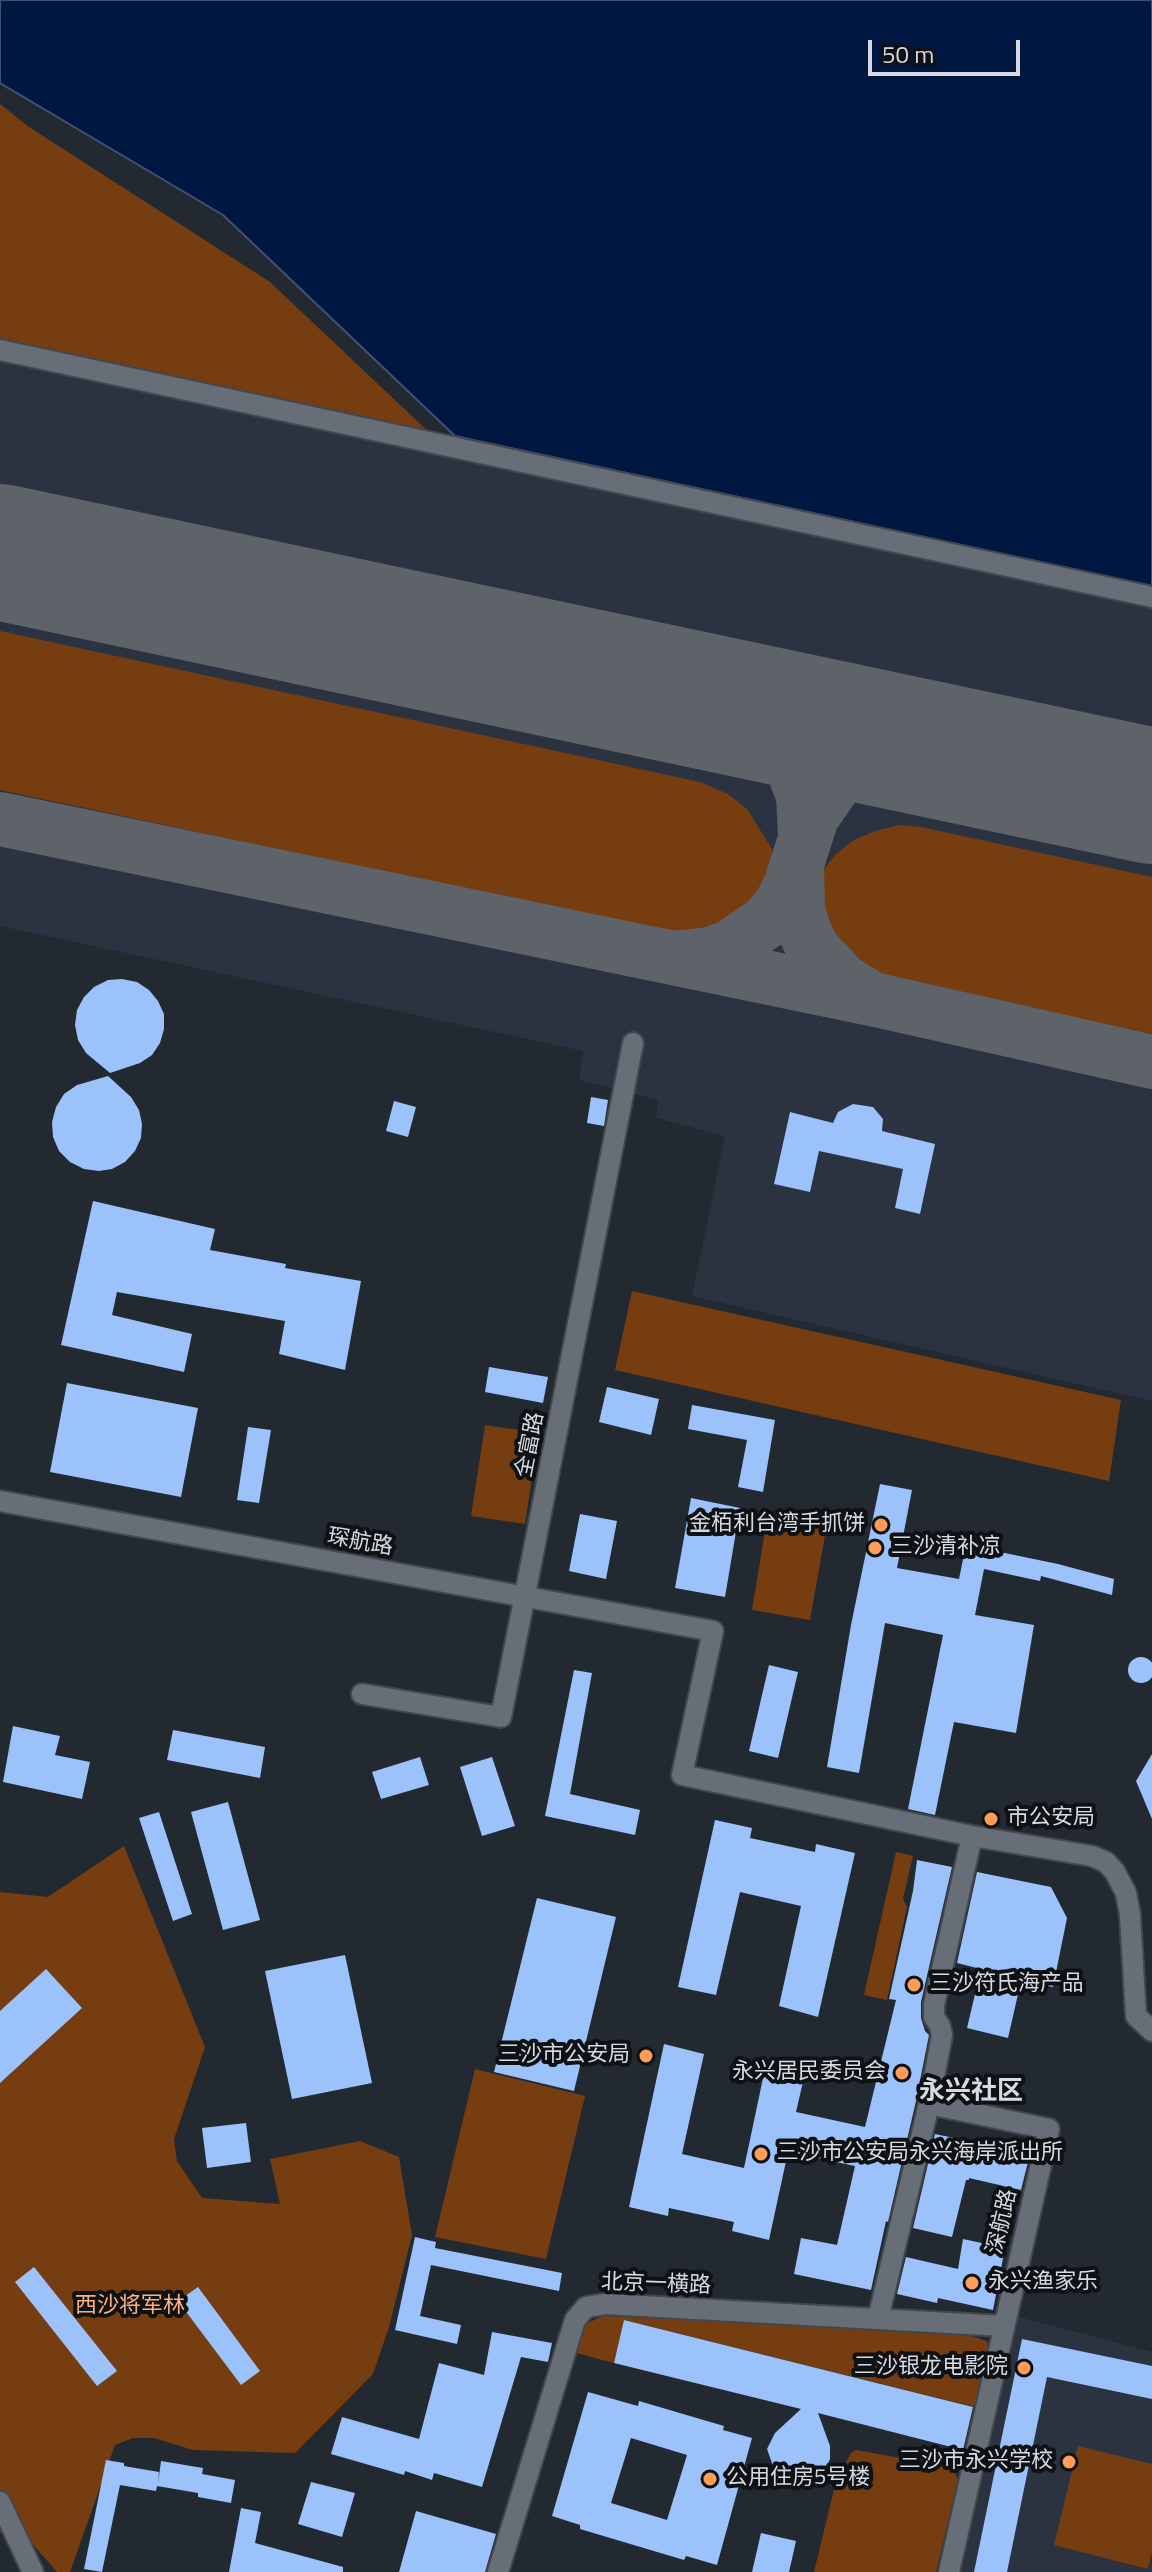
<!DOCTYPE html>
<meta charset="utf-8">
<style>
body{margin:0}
#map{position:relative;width:1152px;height:2572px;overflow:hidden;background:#232931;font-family:"Titillium Web",sans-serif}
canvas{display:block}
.scale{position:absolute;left:868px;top:40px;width:152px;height:36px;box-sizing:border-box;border:4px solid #d7dbe1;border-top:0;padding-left:10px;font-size:24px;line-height:28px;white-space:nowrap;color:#d7dbe1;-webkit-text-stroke:6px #0f1215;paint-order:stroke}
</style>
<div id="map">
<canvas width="1152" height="2572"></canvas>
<div class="scale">50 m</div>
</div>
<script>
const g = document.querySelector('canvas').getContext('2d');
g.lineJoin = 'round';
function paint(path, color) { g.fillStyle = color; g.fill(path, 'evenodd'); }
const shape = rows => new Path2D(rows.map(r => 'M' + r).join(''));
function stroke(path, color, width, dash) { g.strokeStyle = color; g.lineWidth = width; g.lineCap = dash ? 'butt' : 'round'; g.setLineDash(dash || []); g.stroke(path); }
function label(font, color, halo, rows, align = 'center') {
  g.font = font + ' "Titillium Web","Noto Sans SC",sans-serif'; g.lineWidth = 8; g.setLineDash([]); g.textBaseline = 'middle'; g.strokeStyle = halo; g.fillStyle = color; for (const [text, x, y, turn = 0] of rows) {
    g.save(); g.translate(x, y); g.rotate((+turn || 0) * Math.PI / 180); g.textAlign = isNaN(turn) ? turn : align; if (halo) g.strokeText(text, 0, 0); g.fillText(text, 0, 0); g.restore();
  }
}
const built = shape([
 [0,338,1152,586,1152,1401,692,1296,725,1136,656,1118,658,1100,579,1080,583,1051,0,926],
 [1019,2317,1152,2352,1152,2572,961,2572]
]);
const green = shape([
 [0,104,29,127,270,282,433,436,0,346],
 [0,631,700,782,728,794,747,809,772,849,773,870,767,886,757,902,739,916,718,927,695,934,673,933,0,790],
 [899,825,921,827,1152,877,1152,1034,887,977,859,963,840,948,828,928,817,906,818,885,824,869,836,854,854,840,875,831],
 [632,1291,1121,1400,1109,1481,615,1370],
 [485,1425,539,1433,525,1524,471,1516],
 [768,1513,827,1524,810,1620,752,1610],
 [124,1846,205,2047,174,2139,177,2161,202,2198,280,2204,270,2159,360,2141,399,2157,412,2235,389,2327,373,2374,295,2453,193,2450,154,2438,133,2438,115,2445,70,2572,57,2572,14,2523,0,2533,0,1892,48,1897],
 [896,1852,913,1856,903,1899,907,1907,887,2000,864,1995],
 [475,2069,585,2096,546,2259,435,2237],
 [602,2316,956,2331,987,2341,989,2350,975,2407,625,2320,614,2363,576,2353,582,2330,588,2323],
 [1078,2446,1152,2464,1152,2551,1148,2569,1054,2545],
 [856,2450,946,2466,955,2473,958,2480,936,2572,814,2572,836,2481,851,2453]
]);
const water = shape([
 [0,0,1152,0,1152,586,455,436,223,215,0,83,0,0]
]);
const taxiway = shape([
 [729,706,763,728,789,758,803,796,805,836],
 [0,819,881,1001,1152,1062],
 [797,866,798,909,804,930,813,949,843,981,866,995],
 [680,957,710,954,730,947,766,922,780,906,790,886,812,817,835,784,850,771,886,753,925,748]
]);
const runway = shape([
 [0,552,1152,796]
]);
const building = shape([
 [122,979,137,982,149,990,158,1001,164,1014,164,1029,160,1043,152,1055,140,1063,110,1073,86,1053,78,1040,75,1025,77,1010,84,997,94,987,108,980],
 [108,1076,131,1097,139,1110,142,1124,141,1138,135,1151,125,1162,112,1169,99,1171,84,1169,70,1162,59,1151,53,1137,52,1122,56,1107,64,1094,77,1085],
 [591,1097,608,1100,604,1126,587,1123],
 [394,1101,416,1107,408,1137,386,1131],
 [853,1104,873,1107,883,1119,882,1131,935,1144,920,1214,895,1208,903,1169,819,1151,810,1192,774,1184,790,1112,833,1123,838,1112],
 [93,1201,215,1229,210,1250,286,1264,285,1268,361,1281,345,1370,279,1354,285,1321,117,1292,112,1315,192,1334,184,1372,61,1345],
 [489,1367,548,1377,543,1403,485,1392],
 [67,1383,198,1408,181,1497,50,1472],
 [607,1387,659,1399,651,1435,599,1422],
 [692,1405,775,1420,763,1492,738,1487,747,1440,688,1429],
 [248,1427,271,1430,259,1503,237,1500],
 [880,1484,912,1490,897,1568,959,1579,966,1545,1058,1564,1114,1579,1112,1595,1041,1576,1040,1581,984,1569,975,1615,1034,1625,1016,1733,954,1722,935,1815,908,1809,943,1635,885,1623,859,1773,827,1767,851,1625],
 [691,1498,740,1508,725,1597,675,1588],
 [580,1514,617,1521,606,1579,569,1571],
 '1128 1670a13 13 0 1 1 26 0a13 13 0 1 1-26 0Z',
 [769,1665,798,1672,778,1758,749,1751],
 [574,1670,592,1673,570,1794,640,1810,635,1835,545,1816],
 [13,1726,60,1736,55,1755,90,1762,82,1799,3,1782],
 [173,1730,265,1747,260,1778,167,1760],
 [1152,1754,1152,1819,1136,1781],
 [420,1757,429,1785,381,1799,372,1772],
 [492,1757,515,1826,482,1836,460,1767],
 [228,1802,260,1920,223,1930,191,1812],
 [159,1812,192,1914,173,1921,139,1818],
 [715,1820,752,1828,750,1838,815,1852,816,1844,855,1853,818,2017,779,2006,801,1906,740,1892,716,1995,678,1987],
 [917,1860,952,1867,921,2002,921,2018,925,2031,929,2035,916,2101,888,2222,886,2221,871,2290,794,2274,801,2238,837,2245,855,2166,788,2152,769,2240,732,2231,734,2222,669,2208,668,2216,629,2207,664,2044,704,2054,682,2154,744,2168,766,2064,805,2073,796,2112,865,2127,896,2000,889,1999,913,1891],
 [977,1872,1051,1887,1067,1918,1053,1987,1021,1981,1008,2038,967,2028,981,1969,957,1963],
 [537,1898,616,1917,574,2091,494,2072],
 [345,1955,372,2083,292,2099,265,1971],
 [46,1969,82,2008,0,2083,0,2011],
 [246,2123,251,2162,207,2168,202,2128],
 [935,2134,1030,2154,1021,2190,969,2178,969,2180,966,2180,952,2237,913,2228],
 [415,2237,436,2242,435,2248,562,2273,559,2291,431,2265,420,2316,461,2325,457,2344,395,2330],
 [963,2239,1005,2248,993,2310,938,2298,937,2303,897,2294,906,2257,958,2269],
 [34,2267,117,2371,97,2386,15,2282],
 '1034 2278a11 11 0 1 1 22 0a11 11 0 1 1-22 0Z',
 [198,2287,260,2371,241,2385,178,2301],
 [624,2320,973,2407,963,2450,818,2413,830,2446,830,2459,825,2470,815,2478,804,2482,792,2481,780,2476,773,2466,767,2449,775,2433,801,2409,614,2363],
 [492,2332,552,2343,548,2362,521,2357,482,2487,434,2473,432,2480,405,2471,404,2475,331,2454,342,2417,419,2439,439,2363,484,2375],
 [1022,2339,1152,2366,1152,2399,1047,2377,1007,2572,974,2572],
 [588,2392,638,2406,639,2401,724,2426,723,2430,752,2438,717,2565,686,2556,684,2560,580,2529,580,2525,552,2516],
 [631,2438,687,2455,667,2520,611,2503],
 [106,2460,124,2463,124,2466,159,2472,158,2484,161,2461,203,2468,202,2474,235,2480,231,2503,198,2497,198,2493,157,2486,156,2491,120,2485,102,2572,84,2569],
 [311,2482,355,2493,342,2537,298,2524],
 [241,2508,261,2512,255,2543,343,2567,343,2572,229,2572],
 [416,2511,496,2534,485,2572,399,2572],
 [761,2533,796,2541,789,2572,752,2572]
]);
const minor = shape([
 [0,350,1152,597],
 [0,1501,713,1631,682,1775,972,1836,1092,1856,1106,1862,1115,1872,1126,1893,1130,1915,1136,2016,1152,2031],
 [362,1694,501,1717,633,1043],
 [878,2319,929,2104],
 [498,2572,575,2320,586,2307,605,2304,1004,2326],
 [949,2572,1049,2129,929,2104,942,2035,940,2026,934,2017,934,2005,972,1836]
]);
const tertiary = shape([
 [0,2502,33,2572]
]);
const markers = [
 [881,1525,8,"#fe9c58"],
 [875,1548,8,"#fe9c58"],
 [991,1819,8,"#fe9c58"],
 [914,1985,8,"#fe9c58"],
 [646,2056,8,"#fe9c58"],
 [902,2073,8,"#fe9c58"],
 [761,2154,8,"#fe9c58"],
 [972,2283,8,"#fe9c58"],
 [1024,2368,8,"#fe9c58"],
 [1069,2462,8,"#fe9c58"],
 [710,2479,8,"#fe9c58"]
];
const streetNames = [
 ["全富路",531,1445,-79],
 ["琛航路",360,1543,10],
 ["深航路",1003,2222,-77],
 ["北京一横路",656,2285,2]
];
const poiNames = [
 ["金栢利台湾手抓饼",865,1525,"right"],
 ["三沙清补凉",891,1548],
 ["市公安局",1007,1819],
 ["三沙符氏海产品",930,1985],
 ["三沙市公安局",630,2056,"right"],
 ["永兴居民委员会",886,2073,"right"],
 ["三沙市公安局永兴海岸派出所",777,2154],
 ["永兴渔家乐",988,2283],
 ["三沙银龙电影院",1008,2368,"right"],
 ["三沙市永兴学校",1053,2462,"right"],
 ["公用住房5号楼",726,2479]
];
const parkNames = [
 ["西沙将军林",130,2307]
];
const quarterNames = [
 ["永兴社区",971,2093]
];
paint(built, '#2b3340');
paint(green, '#763d10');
paint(water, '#001742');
stroke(water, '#405272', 2);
stroke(taxiway, '#5e636a', 54);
stroke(runway, '#5e636a', 136);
paint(building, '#9bc2fa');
stroke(minor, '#42464d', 24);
stroke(tertiary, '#42464d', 24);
stroke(minor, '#676e77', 20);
stroke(tertiary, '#676e77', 20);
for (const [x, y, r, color] of markers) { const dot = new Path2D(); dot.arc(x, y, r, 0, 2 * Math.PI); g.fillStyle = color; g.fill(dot); stroke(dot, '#0f1215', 3); }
label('22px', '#d7dbe1', '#0f1215', streetNames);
label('22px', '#d7dbe1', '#0f1215', poiNames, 'left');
label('22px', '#ffb07d', '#0f1215', parkNames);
label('bold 26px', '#d7dbe1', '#0f1215', quarterNames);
</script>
